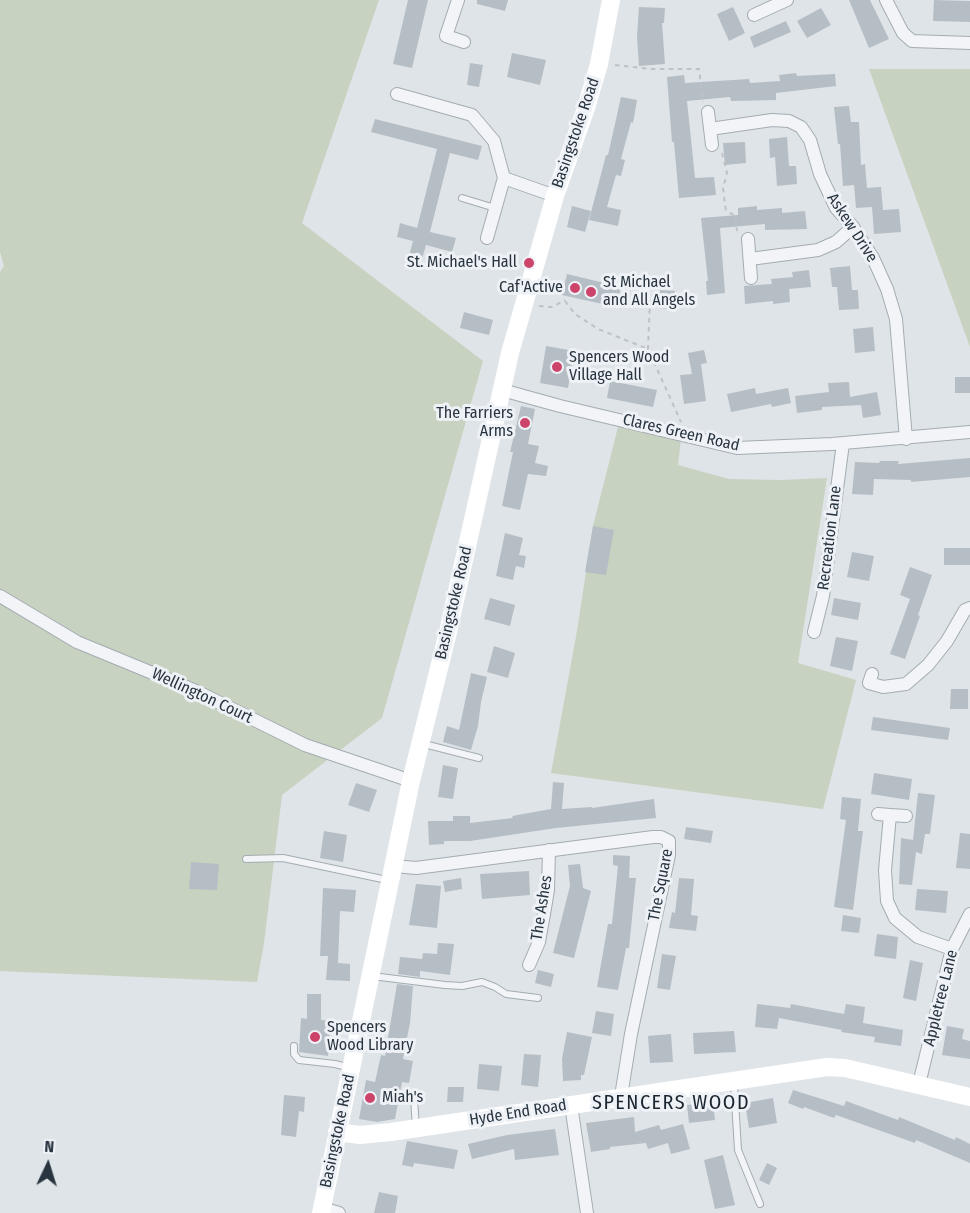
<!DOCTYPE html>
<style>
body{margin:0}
#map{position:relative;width:970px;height:1213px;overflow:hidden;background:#dfe4e8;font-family:"Fira Sans Condensed",sans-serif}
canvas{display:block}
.north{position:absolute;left:18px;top:1135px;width:60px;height:60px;-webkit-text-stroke:4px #eef2f6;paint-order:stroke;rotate:4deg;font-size:16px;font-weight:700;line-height:24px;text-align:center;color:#28343f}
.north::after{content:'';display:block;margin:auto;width:21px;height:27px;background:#28343f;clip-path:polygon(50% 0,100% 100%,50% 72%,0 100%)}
</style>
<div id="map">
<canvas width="970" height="1213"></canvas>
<div class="north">N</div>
</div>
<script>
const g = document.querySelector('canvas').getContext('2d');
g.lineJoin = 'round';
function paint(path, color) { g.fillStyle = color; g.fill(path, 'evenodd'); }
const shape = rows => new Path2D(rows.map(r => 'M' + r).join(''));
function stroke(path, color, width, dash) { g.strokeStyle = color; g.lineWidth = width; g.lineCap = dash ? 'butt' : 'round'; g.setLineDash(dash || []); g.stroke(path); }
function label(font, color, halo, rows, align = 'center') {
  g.font = font + ' "Fira Sans Condensed",sans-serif'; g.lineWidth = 6; g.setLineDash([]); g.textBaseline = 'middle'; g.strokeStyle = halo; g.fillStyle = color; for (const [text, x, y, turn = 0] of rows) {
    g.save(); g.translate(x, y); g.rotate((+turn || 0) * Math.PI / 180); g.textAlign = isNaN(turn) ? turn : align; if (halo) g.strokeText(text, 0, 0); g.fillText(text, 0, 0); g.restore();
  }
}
const green = shape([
 [0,0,379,0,302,223,483,361,382,718,282,795,264,943,257,982,0,971,0,272,4,266,0,252],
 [869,69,970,69,970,347],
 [618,427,681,439,678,465,729,479,781,480,827,478,798,663,856,680,823,809,551,773,577,631,593,526]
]);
const building = shape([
 [408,0,428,0,412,68,393,64],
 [477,0,508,0,505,11,477,4],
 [849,0,870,0,889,39,869,48],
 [934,0,970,1,970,22,933,21],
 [639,7,665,8,664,23,662,23,665,64,639,66,637,37],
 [733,7,745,33,729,41,717,14],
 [821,8,831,25,807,38,797,21],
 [786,21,791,32,754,48,750,37],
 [512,53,546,60,540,85,507,77],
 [470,63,483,65,479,87,467,85],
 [796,73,797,76,835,74,836,86,776,93,776,100,731,101,730,97,687,101,695,178,714,177,716,195,679,198,674,142,672,142,667,77,684,75,685,83,749,79,750,83,780,81,779,75],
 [621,97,637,100,633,123,631,122,621,159,625,160,621,176,616,175,607,207,621,210,618,226,589,220,606,155,608,155],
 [849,106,851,122,859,122,861,165,865,164,867,188,881,187,883,210,899,209,901,232,874,234,872,207,856,208,854,185,843,186,840,144,838,144,834,107],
 [375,119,482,146,478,160,450,153,430,232,456,238,452,252,426,245,422,259,409,256,413,241,397,237,400,223,417,228,437,149,371,132],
 [787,137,789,166,796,166,797,184,777,186,775,157,770,158,769,139],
 [745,142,746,163,725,165,723,143],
 [572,206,591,211,585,232,567,227],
 [757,206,757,210,782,208,782,213,805,211,807,229,765,230,765,224,720,228,725,293,707,295,706,281,708,281,701,218,738,215,738,208],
 [850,266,852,290,858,290,859,309,839,310,837,287,832,287,830,268],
 [809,270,811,287,789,289,790,302,773,304,773,301,745,304,744,286,772,284,771,279,793,277,792,272],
 [567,274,621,287,616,307,562,295],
 [660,290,675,291,674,309,659,308],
 [464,312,493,320,489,335,460,328],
 [873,327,875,351,855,353,853,329],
 [546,346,574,351,568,388,540,383],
 [704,350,707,363,701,364,706,401,684,404,680,375,692,374,688,353],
 [955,377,970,377,970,393,955,393],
 [610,381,657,390,653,407,607,398],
 [849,382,850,397,877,392,881,415,863,418,861,405,822,407,822,410,797,413,795,396,829,392,828,383],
 [755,388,756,394,788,388,791,403,772,407,771,404,731,412,727,394],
 [521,406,535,409,528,444,539,446,535,463,548,466,546,476,528,474,520,510,502,506,513,452,510,452],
 [970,458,970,477,911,482,911,480,874,479,873,495,852,494,855,462,879,463,880,461,899,461,898,464],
 [593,526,614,530,606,575,585,572],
 [505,533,523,538,519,555,526,556,524,568,516,566,513,580,496,576],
 [944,548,970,548,970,565,944,565],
 [852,552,874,556,869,581,847,577],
 [910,567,932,575,918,615,920,616,905,659,890,654,910,599,900,595],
 [490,598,515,605,510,626,484,619],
 [834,598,861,603,858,620,831,615],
 [836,637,858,641,852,671,830,666],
 [494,646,515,653,508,678,487,672],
 [471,673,487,677,481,702,478,726,471,750,443,742,447,726,459,730],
 [951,689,968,689,968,709,950,709],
 [873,717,950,728,948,740,871,730],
 [443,765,458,768,453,799,438,797],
 [874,773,912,779,909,800,871,794],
 [553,782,564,783,562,809,592,807,592,808,654,799,656,818,556,828,470,841,444,841,444,844,429,845,428,821,453,821,453,816,470,816,470,823,513,818,512,816,551,809],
 [356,783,377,790,369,812,348,805],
 [918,793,935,795,930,834,925,834,922,854,916,852,912,885,899,884,901,838,913,840],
 [842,797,861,799,858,831,863,831,853,910,834,907,846,820,840,819],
 [686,827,713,831,711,843,684,839],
 [324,831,347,835,343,862,320,858],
 [960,833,970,834,970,869,956,868],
 [613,855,630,856,629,878,636,878,629,948,626,948,618,990,597,987,608,924,612,924,618,866,613,865],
 [191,862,219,864,217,890,189,889],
 [580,864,583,888,591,891,574,958,553,953,570,886,568,865],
 [529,871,530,895,482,899,480,874],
 [461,878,462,889,445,892,443,881],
 [679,878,694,879,691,915,698,916,696,931,669,928,672,912,675,913],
 [416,884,441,886,437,928,409,925],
 [323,888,356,890,354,912,340,911,338,963,350,964,350,981,326,980,328,956,320,956],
 [917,889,948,891,946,913,915,910],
 [843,915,861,918,859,933,841,931],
 [877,934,898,937,896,959,874,956],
 [438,943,454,944,450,975,420,971,420,977,398,974,400,957,422,959,423,953,437,954],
 [662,954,676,956,670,990,657,988],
 [910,960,923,963,916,1001,903,998],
 [538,970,554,974,551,987,535,983],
 [397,984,413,986,410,1023,403,1059,413,1061,409,1083,402,1082,395,1119,377,1122,359,1119,366,1080,375,1082,381,1055,385,1056],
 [307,994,321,994,321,1020,331,1021,328,1056,299,1052,301,1018,307,1019],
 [757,1004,790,1008,791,1004,844,1014,846,1004,865,1007,863,1023,903,1030,901,1046,874,1042,875,1037,841,1032,842,1030,779,1018,777,1029,755,1027],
 [596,1011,614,1014,611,1036,592,1033],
 [947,1026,964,1029,962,1039,970,1041,970,1059,942,1055],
 [734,1031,736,1052,694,1054,693,1033],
 [567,1032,592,1037,584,1075,581,1075,581,1080,563,1081,562,1059],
 [671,1034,673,1062,650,1063,648,1036],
 [524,1054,541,1055,538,1087,521,1085],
 [479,1064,502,1066,499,1091,477,1089],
 [448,1087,464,1087,463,1102,447,1102],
 [793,1090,844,1106,846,1101,898,1120,899,1117,955,1140,956,1137,970,1144,970,1163,916,1140,915,1143,836,1115,834,1118,804,1107,803,1109,788,1103],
 [284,1095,305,1097,304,1112,299,1111,296,1137,281,1135],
 [773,1098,777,1123,749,1128,745,1103],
 [713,1102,715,1120,689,1123,687,1105],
 [634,1117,635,1132,659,1125,661,1130,683,1124,690,1149,671,1154,668,1143,648,1149,646,1143,610,1147,610,1149,591,1152,586,1123],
 [555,1129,559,1155,515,1160,514,1149,472,1159,468,1144,507,1135],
 [407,1141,458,1150,454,1169,414,1163,413,1167,402,1165],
 [723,1155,735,1205,715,1209,704,1160],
 [767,1163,777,1168,769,1185,759,1180],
 [379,1192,398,1196,395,1213,374,1213]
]);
const path = shape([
 [615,65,651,69,699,69,703,102],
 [722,153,727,173,723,188,725,205,726,210,735,216,737,231],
 [650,300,648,349,681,422],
 [565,301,575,314,598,329,648,349],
 [539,306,552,307,565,300]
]);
const lane = shape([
 [462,198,495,208],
 [424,744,479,758],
 [246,859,283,858,387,880],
 [372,976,445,985,462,986,482,982,495,987,506,994,538,998],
 [294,1046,294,1054,299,1060,335,1064,351,1068],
 [734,1084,738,1150,760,1204],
 [414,1098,416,1128]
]);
const street = shape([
 [458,0,446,36,464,42],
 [886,0,903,33,912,41,970,43],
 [754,15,787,0],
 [397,94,472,115,494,141,504,178,555,196],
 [708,112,712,145],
 [710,129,772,120,789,121,801,127,810,140,820,174,836,208,853,227,873,258,887,289,896,319,906,439],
 [487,238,504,178],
 [748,239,751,278],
 [750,259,818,250,836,242,853,227],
 [502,390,560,406,737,448,832,444,970,432],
 [0,596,77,642,196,691,305,745,411,781],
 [814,632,823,596,843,443],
 [872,674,869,683,883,687,906,684,928,665,947,641,965,610,970,608],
 [878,814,890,815,885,870,887,901,895,918,918,937,952,949],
 [890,815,906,816],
 [394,866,416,868,653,837,661,837,669,841,669,855,631,1034,622,1090,623,1096],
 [529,965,539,942,544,914,548,890,549,850],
 [919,1084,952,949,970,914],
 [571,1105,587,1213],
 [322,1208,339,1213]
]);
const secondary = shape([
 [337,1132,360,1135,391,1132,827,1067,845,1068,970,1097],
 [321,1213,411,781,448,632,510,353,555,196,586,108,599,64,611,0]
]);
const markers = [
 [529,263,6,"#cd446b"],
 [575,288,6,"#cd446b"],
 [591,292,6,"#cd446b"],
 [557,367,6,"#cd446b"],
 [525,423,6,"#cd446b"],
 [315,1037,6,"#cd446b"],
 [370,1098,6,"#cd446b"]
];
const streetNames = [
 ["Basingstoke Road",576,133,-71],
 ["Askew Drive",852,228,57],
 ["Clares Green Road",681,433,13],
 ["Recreation Lane",830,538,-83],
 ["Basingstoke Road",454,603,-77],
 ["Wellington Court",202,696,25],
 ["The Square",661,885,-79],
 ["The Ashes",542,908,-81],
 ["Appletree Lane",941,998,-76],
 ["Hyde End Road",518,1113,-9],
 ["Basingstoke Road",338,1131,-78]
];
const poiNames = [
 ["St. Michael's Hall",517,263,"right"],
 ["St Michael",603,283],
 ["and All Angels",603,301],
 ["Caf'Active",563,288,"right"],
 ["Spencers Wood",569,358],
 ["Village Hall",569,376],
 ["The Farriers",513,414,"right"],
 ["Arms",513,432,"right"],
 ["Spencers",327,1028],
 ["Wood Library",327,1046],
 ["Miah's",382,1098]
];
const quarterNames = [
 ["SPENCERS WOOD",671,1103]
];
paint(green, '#c7d2c0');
paint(building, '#b6bec5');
stroke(lane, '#a4acb2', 8);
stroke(street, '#a4acb2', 14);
stroke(path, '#bdc2c7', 2, [4.5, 4.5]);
stroke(lane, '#f2f4f7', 6);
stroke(street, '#f2f4f7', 12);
stroke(secondary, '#fff', 18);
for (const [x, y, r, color] of markers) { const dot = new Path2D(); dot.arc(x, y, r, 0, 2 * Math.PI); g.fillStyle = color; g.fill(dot); stroke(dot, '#eef2f6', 2); }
label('16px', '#28343f', '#eef2f6', streetNames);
label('16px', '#28343f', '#eef2f6', poiNames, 'left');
g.letterSpacing = '1.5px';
label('20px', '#1a2530', '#eef2f6', quarterNames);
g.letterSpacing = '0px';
</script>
